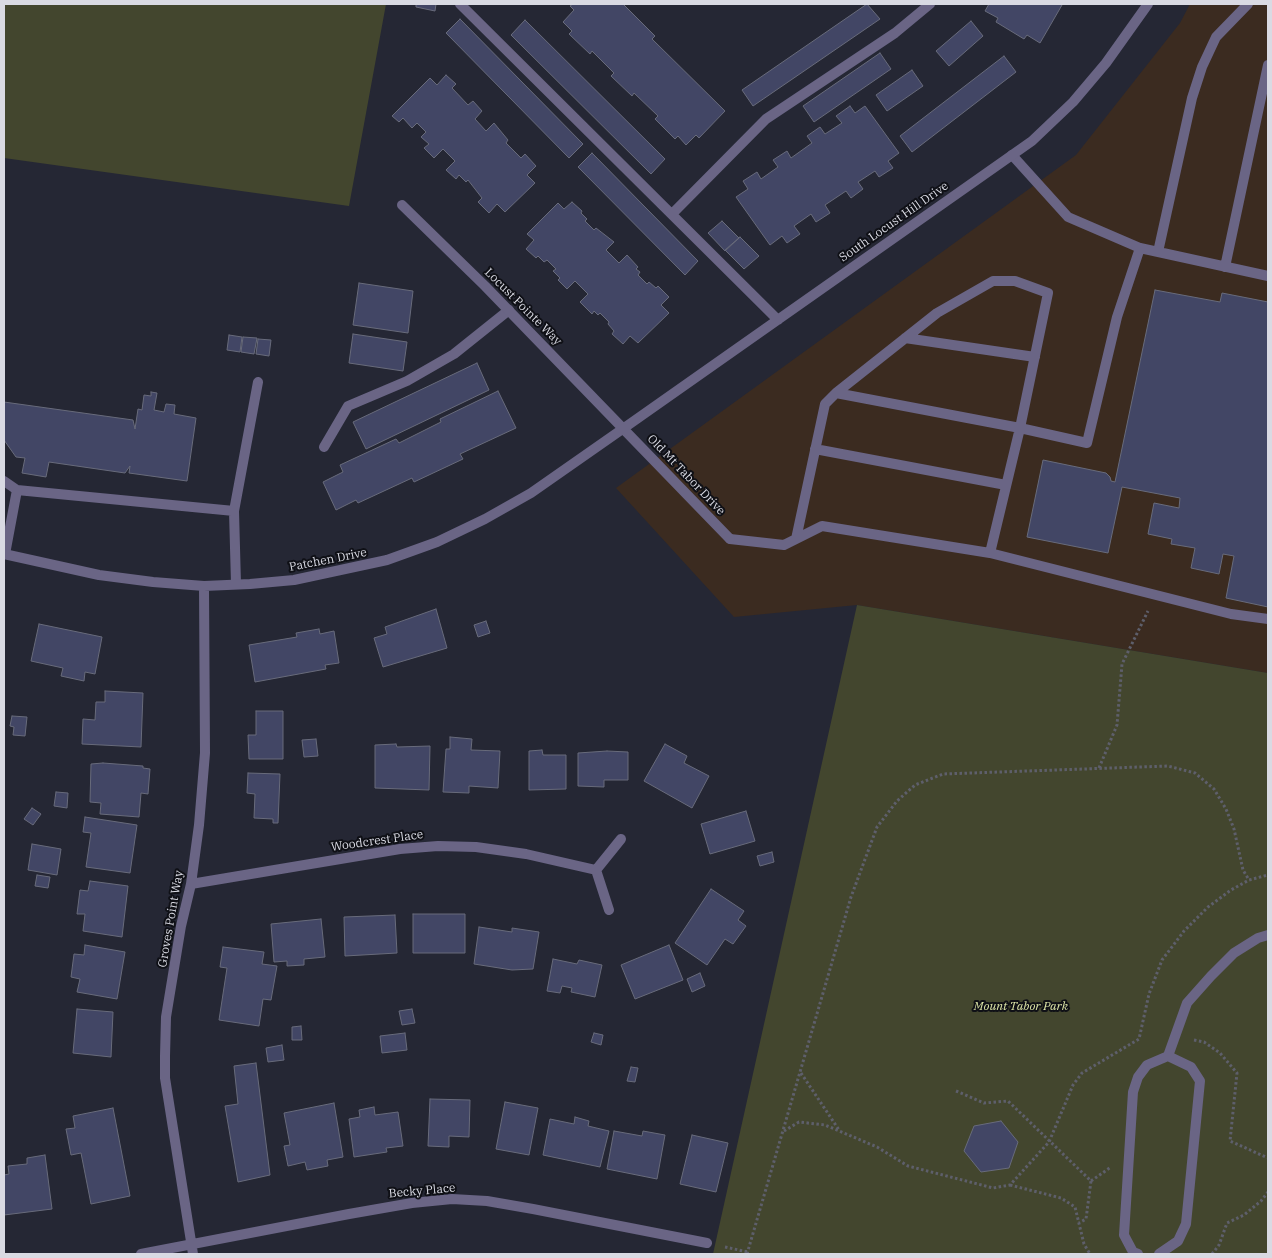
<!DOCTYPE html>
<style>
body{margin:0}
#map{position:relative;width:1272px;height:1258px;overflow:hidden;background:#252734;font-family:"IBM Plex Serif",serif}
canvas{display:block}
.frame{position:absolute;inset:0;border:5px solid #d9dae3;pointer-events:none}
</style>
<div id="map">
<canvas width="1272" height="1258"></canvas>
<div class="frame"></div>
</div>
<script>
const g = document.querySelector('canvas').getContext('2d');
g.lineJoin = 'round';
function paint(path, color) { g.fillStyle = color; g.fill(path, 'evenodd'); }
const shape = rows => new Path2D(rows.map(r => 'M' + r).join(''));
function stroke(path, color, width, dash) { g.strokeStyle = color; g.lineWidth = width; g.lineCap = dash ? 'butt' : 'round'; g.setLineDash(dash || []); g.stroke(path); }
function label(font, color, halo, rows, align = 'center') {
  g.font = font + ' "IBM Plex Serif",serif'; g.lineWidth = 4; g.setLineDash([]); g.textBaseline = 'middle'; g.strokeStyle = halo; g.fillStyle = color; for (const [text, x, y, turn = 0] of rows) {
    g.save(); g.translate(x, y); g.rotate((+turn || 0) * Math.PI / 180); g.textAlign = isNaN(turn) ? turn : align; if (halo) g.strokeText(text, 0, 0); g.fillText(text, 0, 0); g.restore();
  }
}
const commercial = shape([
 [1190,4,1268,4,1268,673,857,605,734,617,616,488,1076,155,1180,23]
]);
const green = shape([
 [4,4,386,4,349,206,4,158],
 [857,605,1268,673,1268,1254,713,1254]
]);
const building = shape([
 [416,4,436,4,435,11,416,7,416,4],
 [573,4,623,4,655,36,652,39,725,111,699,138,696,135,686,145,678,136,675,139,655,119,658,116,634,93,632,96,611,76,614,73,592,51,590,54,569,34,572,31,563,22,574,10,570,6,573,4],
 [867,4,880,19,753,106,742,90,867,4],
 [989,4,1060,4,1062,5,1040,43,1027,35,1024,39,996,22,998,18,985,11,989,4],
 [460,19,583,144,569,158,446,33,460,19],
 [525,20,665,159,651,174,511,35,525,20],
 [971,21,983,36,949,66,936,51,971,21],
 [880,53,891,69,814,122,803,106,880,53],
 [1004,56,1016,72,912,152,900,136,1004,56],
 [912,70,923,86,887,111,876,95,912,70],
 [446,75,456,84,452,88,468,105,473,101,482,111,475,119,486,131,494,123,508,140,506,143,521,158,525,154,536,166,527,175,535,183,505,212,497,204,489,213,478,202,482,198,468,180,466,182,459,175,456,179,446,170,455,161,443,149,434,158,424,148,429,144,421,137,426,132,417,123,412,128,403,118,399,122,392,116,430,78,437,85,446,75],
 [850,106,855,113,865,106,899,153,888,161,893,168,879,177,875,171,858,182,863,189,851,198,846,191,825,205,830,213,816,222,811,214,794,226,800,234,787,243,782,236,770,245,736,197,748,189,743,181,757,172,761,179,778,167,773,160,787,151,791,158,812,143,807,136,820,127,825,134,842,123,836,116,850,106],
 [592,153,698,261,685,275,578,167,592,153],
 [572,202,582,211,581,213,587,219,585,221,594,230,596,228,614,242,606,250,619,263,627,255,638,267,636,269,640,272,638,275,647,284,649,282,656,288,658,286,669,297,661,305,669,313,638,343,630,336,623,344,612,334,614,331,608,324,609,322,600,313,598,315,594,311,592,314,580,302,588,294,575,281,567,289,558,280,560,278,553,271,556,269,547,260,544,262,538,256,536,258,526,249,534,240,527,234,558,203,564,209,572,202],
 [722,221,739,238,725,251,708,233,722,221],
 [740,237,759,256,744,269,725,250,740,237],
 [359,283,413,291,408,333,353,325,359,283],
 [1155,290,1220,302,1222,293,1268,302,1268,607,1226,598,1234,556,1223,554,1219,574,1191,568,1195,548,1171,544,1172,539,1148,534,1154,503,1179,508,1180,498,1122,487,1108,553,1027,537,1043,460,1106,473,1110,477,1111,481,1115,482,1155,290],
 [353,334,407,342,403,371,349,363,353,334],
 [229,335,242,337,240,352,227,350,229,335],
 [243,337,257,338,254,354,241,352,243,337],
 [258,339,271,340,269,356,256,354,258,339],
 [477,363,489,390,366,449,353,422,477,363],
 [498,391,516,428,460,454,463,459,414,482,412,478,358,503,356,500,336,510,323,482,343,472,340,465,396,439,399,443,441,422,440,419,498,391],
 [151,392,157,393,154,410,164,412,166,404,175,405,174,414,196,418,187,481,129,473,130,466,125,473,49,462,46,477,22,473,25,458,16,457,4,440,4,402,133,420,135,429,138,409,142,410,144,395,151,396,151,392],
 [436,609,447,648,383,667,374,638,387,634,385,627,436,609],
 [486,621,490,633,478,637,474,625,486,621],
 [39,624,102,637,95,674,85,672,84,681,61,676,63,668,31,661,39,624],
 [319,629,320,634,334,631,339,663,325,665,326,669,255,682,249,645,297,637,296,633,319,629],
 [105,691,143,693,141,747,82,744,83,719,95,720,96,702,105,702,105,691],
 [256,711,283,711,283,759,249,759,248,735,256,735,256,711],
 [12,716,27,717,25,736,13,735,14,727,10,726,12,716],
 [450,737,472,739,471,750,500,751,498,788,469,786,469,793,443,792,446,749,450,749,450,737],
 [316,739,318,756,304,757,302,740,316,739],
 [396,744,397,747,430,746,429,790,375,788,375,745,396,744],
 [665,744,687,756,684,763,709,776,692,808,644,781,665,744],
 [542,750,543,755,566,755,566,789,529,790,529,751,542,750],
 [607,751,628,752,628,780,604,780,604,787,578,786,578,753,607,751],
 [103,763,143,766,143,768,150,769,148,794,141,793,139,817,100,814,101,803,90,802,91,764,103,763],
 [248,773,280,774,278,823,273,823,273,819,254,818,255,794,247,793,248,773],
 [56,792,68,793,67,808,54,806,56,792],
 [32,808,41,814,33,825,24,819,32,808],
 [746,811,755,841,710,854,701,824,746,811],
 [85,817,137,825,130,873,86,867,91,833,83,832,85,817],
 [32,844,61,849,57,875,28,870,32,844],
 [772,852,774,862,760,866,757,856,772,852],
 [37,875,50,877,48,888,35,886,37,875],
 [90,881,128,886,122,937,83,931,85,914,77,914,80,890,88,891,90,881],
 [711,889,744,911,738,920,746,926,733,944,725,939,707,965,675,943,711,889],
 [413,914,465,914,465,953,413,953,413,914],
 [395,915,397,953,345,956,344,917,395,915],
 [321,919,325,957,304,959,304,965,287,966,287,961,274,962,271,924,321,919],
 [479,927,512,932,512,928,539,932,533,969,512,970,474,964,479,927],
 [85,945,125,952,117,999,77,992,80,979,71,977,74,954,84,955,85,945],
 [669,945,683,980,635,999,621,965,669,945],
 [223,947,264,952,262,964,277,966,271,1000,263,999,259,1026,219,1020,227,968,220,967,223,947],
 [553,959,577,964,579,960,602,965,595,997,571,992,572,988,562,986,560,993,547,991,553,959],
 [700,973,705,986,692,992,687,979,700,973],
 [77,1009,113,1012,111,1057,73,1053,77,1009],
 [412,1009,415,1023,402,1025,399,1011,412,1009],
 [301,1026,302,1040,292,1040,292,1027,301,1026],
 [405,1033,407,1050,382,1053,380,1036,405,1033],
 [594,1033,603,1035,601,1045,591,1042,594,1033],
 [282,1045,284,1060,268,1062,266,1048,282,1045],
 [256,1063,270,1175,238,1182,225,1106,238,1104,234,1066,256,1063],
 [631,1067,638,1068,635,1082,627,1081,631,1067],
 [430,1099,470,1100,469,1137,449,1136,449,1147,428,1146,430,1099],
 [505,1102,538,1108,529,1155,496,1149,505,1102],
 [334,1103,343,1157,327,1160,328,1166,307,1170,305,1162,288,1166,284,1146,290,1145,284,1113,334,1103],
 [374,1107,375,1115,398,1112,403,1146,386,1148,387,1152,354,1157,349,1119,360,1117,359,1110,374,1107],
 [113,1108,130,1196,91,1204,81,1153,71,1155,66,1129,75,1128,73,1116,113,1108],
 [575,1117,589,1121,588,1126,609,1131,600,1167,543,1155,550,1119,574,1124,575,1117],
 [1001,1121,1018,1142,1009,1168,981,1172,964,1151,974,1126,1001,1121],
 [614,1131,642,1136,643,1131,665,1135,657,1179,607,1169,614,1131],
 [692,1135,728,1143,716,1192,680,1184,692,1135],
 [45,1155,52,1209,4,1215,4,1175,9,1174,8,1166,27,1164,27,1158,45,1155]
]);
const path = shape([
 [1099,768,1117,725,1122,664,1148,611],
 [1194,1040,1204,1042,1220,1053,1237,1073,1230,1141,1268,1158],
 [801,1073,839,1130],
 [956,1091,984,1103,1008,1101,1091,1181,1086,1219,1079,1223],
 [784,1131,799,1122,825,1125,877,1147,908,1166,993,1188,1010,1185,1049,1142,1073,1085,1082,1073,1139,1039,1149,994,1162,960,1184,931,1208,907,1231,890,1249,880,1268,875],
 [1091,1181,1111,1167],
 [1010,1185,1061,1198,1075,1207,1084,1244,1090,1254],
 [725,1247,748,1252],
 [747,1254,851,897,877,827,897,801,915,785,943,774,1168,766,1195,773,1214,789,1226,809,1234,829,1243,870,1249,880],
 [1212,1254,1219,1245,1227,1223,1244,1215,1261,1201,1268,1192]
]);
const lane = shape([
 [1012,155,1068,217,1140,248,1268,276],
 [1158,252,1192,98,1202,67,1216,37,1248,4],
 [1225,267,1268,65],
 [905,338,1035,357],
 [324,447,348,406,407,381,454,354,509,310],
 [815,449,1006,485],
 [4,481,17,490],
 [234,511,258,382],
 [730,539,784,545,822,526,990,553,1231,614,1268,619],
 [796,539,825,404,836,393,937,313,993,281,1015,281,1048,293,1020,428,836,393],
 [990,553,1020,428,1087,443,1117,317,1140,248],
 [5,554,17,490,234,511,236,584],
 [1138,1254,1133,1252,1124,1235,1133,1092,1138,1077,1147,1065,1168,1056,1187,1003,1211,976,1234,953,1258,938,1268,935],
 [1159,1254,1178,1241,1186,1224,1200,1081,1191,1067,1168,1056]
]);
const street = shape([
 [460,4,778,320],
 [402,205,485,286,730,539],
 [673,213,766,119,895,33,930,4],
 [4,554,99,575,153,582,204,586,250,584,294,580,387,560,437,542,485,519,531,493,624,428,1032,141,1073,102,1106,63,1148,4],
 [191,884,400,849,438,846,476,847,526,854,596,870],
 [609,910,596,870,621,839],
 [141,1254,349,1214,412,1203,452,1199,487,1201,533,1209,707,1243],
 [193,1254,165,1078,165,1056,166,1017,181,926,191,884,199,825,205,753,204,586]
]);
const streetNames = [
 ["South Locust Hill Drive",894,222,-35],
 ["Locust Pointe Way",523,307,45],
 ["Old Mt Tabor Drive",686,475,46],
 ["Patchen Drive",328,560,-11],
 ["Woodcrest Place",377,841,-8],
 ["Groves Point Way",171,919,-80],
 ["Becky Place",422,1191,-5]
];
const parkNames = [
 ["Mount Tabor Park",1021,1007]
];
paint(commercial, '#3b2b20');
paint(green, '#43462e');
paint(building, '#424665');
stroke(building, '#686b7b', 1);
stroke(path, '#5e5f6b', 3, [2.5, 2.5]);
stroke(lane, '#6a6585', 10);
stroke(street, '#6a6585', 10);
label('12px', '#d9dae3', '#0f1016', streetNames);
label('italic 12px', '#dee6a8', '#0f1016', parkNames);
</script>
